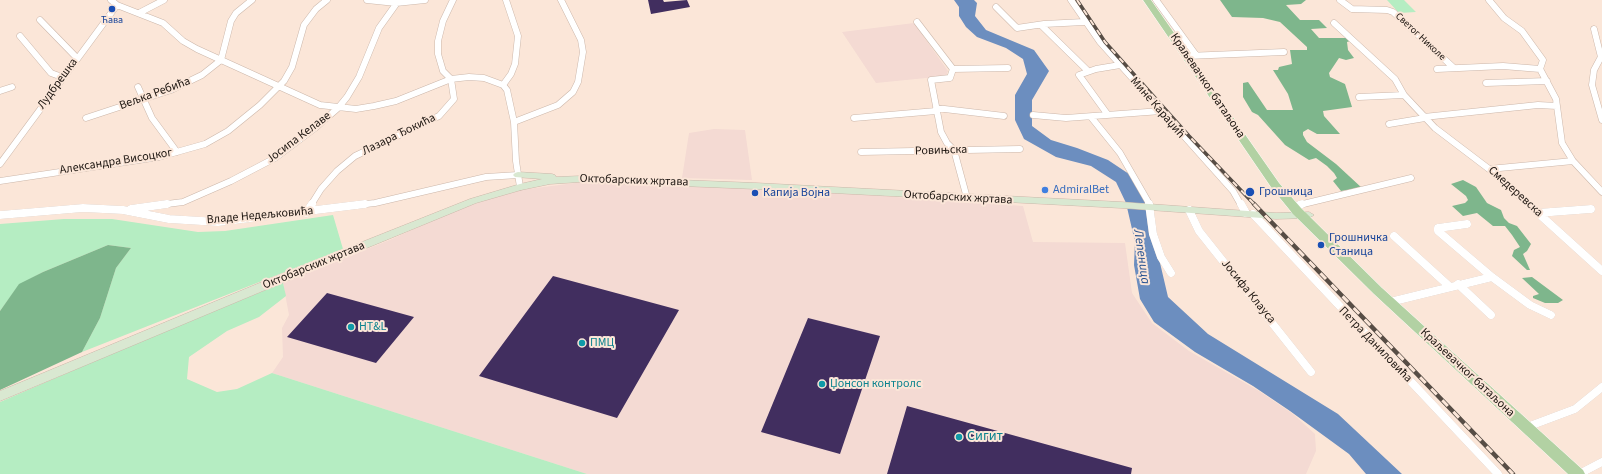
<!DOCTYPE html>
<meta charset="utf-8">
<style>
body{margin:0}
canvas{display:block;background:#fbe6d8}
</style>
<canvas width="1602" height="474"></canvas>
<script>
const g = document.querySelector('canvas').getContext('2d');
g.lineJoin = 'round';
function paint(path, color) { g.fillStyle = color; g.fill(path, 'evenodd'); }
const shape = rows => new Path2D(rows.map(r => 'M' + r).join(''));
function stroke(path, color, width, dash) { g.strokeStyle = color; g.lineWidth = width; g.lineCap = dash ? 'butt' : 'round'; g.setLineDash(dash || []); g.stroke(path); }
function label(font, color, halo, rows, align = 'center') {
  g.font = font + ' "Source Sans 3",sans-serif'; g.lineWidth = 4; g.setLineDash([]); g.textBaseline = 'middle'; g.strokeStyle = halo; g.fillStyle = color; for (const [text, x, y, turn = 0] of rows) {
    g.save(); g.translate(x, y); g.rotate((+turn || 0) * Math.PI / 180); g.textAlign = isNaN(turn) ? turn : align; if (halo) g.strokeText(text, 0, 0); g.fillText(text, 0, 0); g.restore();
  }
}
const industrial = shape([
 [914,23,948,71,946,76,876,83,842,32],
 [714,129,745,130,752,180,682,178,689,133],
 [582,182,623,182,853,194,1023,206,1033,242,1125,243,1132,293,1152,323,1189,351,1259,391,1293,414,1315,434,1316,451,1306,474,587,474,272,373,283,357,282,328,289,315,283,283,392,239,449,213,489,199,521,190]
]);
const green = shape([
 [1387,0,1404,0,1416,12,1399,13],
 [333,215,343,249,82,352,100,318,116,268,131,248,108,245,43,272,19,285,0,311,0,224,64,219,112,219,198,232,225,231],
 [283,283,286,296,259,317,227,331,189,357,187,379,217,392,237,389,272,373,587,474,0,474,0,402,169,329]
]);
const forest = shape([
 [1220,0,1306,0,1301,4,1286,5,1300,20,1319,20,1327,28,1311,29,1319,38,1347,38,1350,41,1347,42,1348,50,1354,58,1346,60,1339,58,1329,73,1330,77,1345,84,1352,107,1323,111,1324,116,1340,134,1317,134,1308,129,1303,132,1303,135,1307,142,1336,164,1362,188,1341,191,1333,181,1337,178,1334,173,1327,166,1316,158,1309,160,1285,145,1258,115,1252,112,1243,97,1243,83,1248,82,1267,110,1293,110,1288,94,1273,70,1278,70,1279,67,1292,64,1290,50,1307,50,1307,47,1280,22,1263,18,1232,17],
 [1463,180,1476,187,1487,203,1501,210,1504,218,1509,223,1517,226,1531,244,1527,251,1523,254,1530,270,1527,270,1512,256,1514,250,1520,247,1512,235,1505,226,1493,226,1477,213,1463,216,1452,206,1465,203,1468,200,1466,196,1451,184],
 [108,245,131,248,116,268,100,318,82,352,0,390,0,311,19,284,43,272],
 [1532,277,1563,300,1558,303,1545,303,1533,298,1533,296,1539,294,1522,278]
]);
const water = shape([
 [954,0,974,0,977,3,975,16,986,30,1034,50,1049,71,1032,100,1032,126,1051,140,1077,148,1108,160,1129,174,1146,203,1168,297,1208,334,1338,414,1402,474,1366,474,1349,454,1290,411,1253,386,1195,352,1154,322,1140,299,1134,265,1135,242,1126,203,1116,182,1091,166,1056,157,1024,139,1015,120,1015,95,1027,74,1023,59,1006,48,977,37,966,27,959,16,959,7]
]);
const building = shape([
 [648,0,663,0,664,2,687,0,690,7,651,14],
 [553,276,679,310,617,418,479,376],
 [327,293,414,317,376,363,287,337],
 [808,318,880,336,840,454,761,432],
 [907,406,1132,468,1131,474,887,474]
]);
const streetFar1 = shape([
 [111,0,117,5,163,23,183,41,197,49,320,105,356,109,374,106,396,101,451,79,469,77,484,78,503,85,507,90,514,122,516,161,520,187],
 [367,0,396,3,425,0],
 [1071,0,1100,42,1233,191,1241,205],
 [1156,0,1196,55],
 [1340,0,1352,9,1387,10,1393,12,1454,68],
 [1489,0,1504,18,1522,31,1543,60,1540,69,1556,99,1562,143,1573,161,1602,192],
 [996,7,1017,28,1044,24,1084,22],
 [139,13,164,0],
 [40,20,77,58],
 [917,22,953,69,950,78,931,80,941,132,947,143,954,150,967,198],
 [1334,23,1395,79,1404,95,1435,128,1489,169,1529,205],
 [1041,25,1088,71],
 [1594,29,1601,57,1594,70,1592,85,1602,120],
 [20,36,51,73,62,77],
 [1187,56,1284,52],
 [953,69,1008,68],
 [1437,69,1503,66,1540,69],
 [1486,83,1547,81],
 [503,85,511,74,515,64,518,36,506,0],
 [138,87,152,118,177,152],
 [0,91,12,87],
 [1359,97,1404,95],
 [936,108,1004,116],
 [1033,115,1066,118,1161,111],
 [1108,115,1079,75,1096,69,1120,65],
 [1091,117,1120,153,1150,205],
 [1424,117,1538,105,1557,106],
 [86,118,171,90,202,75,221,60,231,21,236,13,252,0],
 [854,118,936,111],
 [514,122,558,105,573,92,578,82,583,52,581,40,561,0],
 [1389,124,1425,118],
 [861,152,1020,149],
 [0,164,117,5],
 [1489,169,1573,161],
 [0,181,159,157,205,144,228,131,260,105,284,81,292,67,304,25,316,9,327,0],
 [159,205,183,202,231,181,275,158,315,128,338,108,347,97,359,77,379,28,399,0],
 [311,205,321,189,337,171,355,156,439,116,454,99,451,79,443,71,438,54,438,41,443,21,453,0],
 [357,205,375,203,486,177,518,175],
 [1299,205,1411,178]
]);
const street = shape([
 [1149,204,1153,234,1161,257,1171,273],
 [1241,204,1246,213],
 [1528,204,1602,271],
 [1299,205,1302,204],
 [131,209,167,204],
 [1189,210,1199,231,1311,372],
 [306,213,312,204],
 [1538,213,1591,209],
 [1253,214,1498,474],
 [0,215,83,208,123,210,169,219,218,222,365,204],
 [1394,236,1449,286],
 [1492,277,1530,305,1551,315],
 [1458,284,1491,315],
 [1390,302,1492,277,1438,231,1438,228,1467,224],
 [1527,427,1575,409,1602,387],
 [1579,474,1602,462]
]);
const secondary = shape([
 [518,172,552,174,555,175,556,177,580,176,756,183,1121,202,1276,213,1309,212,1314,215,1309,218,1276,219,1121,208,756,189,580,182,550,184,521,190,476,203,277,285,0,401,0,391,269,279,470,199,520,184,542,179,515,177,513,175,515,173,518,172]
]);
const primary = shape([
 [1143,0,1151,0,1279,183,1301,208,1382,288,1583,470,1585,474,1568,474,1374,294,1293,214,1271,187,1143,0]
]);
const railFar1 = shape([
 [1077,0,1105,42,1189,136,1255,205]
]);
const rail = shape([
 [1254,204,1513,474]
]);
const markers = [
 [112,9,4,"#1a4fb4"],
 [1045,190,4,"#3f7fe0"],
 [1250,192,5,"#1a4fb4"],
 [755,193,4,"#1a4fb4"],
 [1321,245,4,"#1a4fb4"],
 [351,327,4,"#0f9aa8"],
 [582,343,4,"#0f9aa8"],
 [822,384,4,"#0f9aa8"],
 [959,437,4,"#0f9aa8"]
];
const farTransitnames = [
 ["Ћава",112,21]
];
const farStreetnames = [
 ["Светог Николе",1420,37,43]
];
const streetNames = [
 ["Лудбрешка",58,84,-54],
 ["Краљевачког батаљона",1207,86,56],
 ["Вељка Ребића",155,94,-20],
 ["Мине Караџић",1157,108,49],
 ["Лазара Ђокића",399,135,-26],
 ["Јосипа Келаве",299,138,-37],
 ["Ровињска",941,151,-2],
 ["Александра Висоцког",116,162,-9],
 ["Октобарских жртава",634,181,2],
 ["Смедеревска",1515,192,42],
 ["Октобарских жртава",958,198,3],
 ["Владе Недељковића",260,216,-5],
 ["Октобарских жртава",314,266,-22],
 ["Јосифа Клауса",1248,292,51],
 ["Петра Даниловића",1375,345,46],
 ["Краљевачког батаљона",1467,373,43]
];
const shopNames = [
 ["AdmiralBet",1053,190]
];
const transitNames = [
 ["Грошница",1259,192],
 ["Капија Војна",763,193],
 ["Грошничка",1329,238],
 ["Станица",1329,252]
];
const cultureNames = [
 ["HT&L",359,327],
 ["ПМЦ",590,343],
 ["Џонсон контролс",830,384]
];
const waterNames = [
 ["Лепеница",1141,257,82]
];
const nearCulturenames = [
 ["Сигит",967,437]
];
paint(industrial, '#f4dad3');
paint(green, '#b5edc2');
paint(forest, '#7eb68c');
paint(water, '#6c8ebf');
paint(building, '#412e5f');
stroke(streetFar1, '#ccb7aa', 7);
stroke(street, '#ccb7aa', 8);
stroke(secondary, '#ccb7aa', 1);
stroke(primary, '#fff', 1);
stroke(streetFar1, '#fff', 6);
stroke(street, '#fff', 8);
paint(secondary, '#d9e8d1');
paint(primary, '#b2d1a3');
stroke(railFar1, '#574d45', 3.5);
stroke(rail, '#574d45', 4.5);
stroke(railFar1, '#fbe6d8', 2, [6]);
stroke(rail, '#fbe6d8', 3, [8]);
for (const [x, y, r, color] of markers) { const dot = new Path2D(); dot.arc(x, y, r, 0, 2 * Math.PI); g.fillStyle = color; g.fill(dot); stroke(dot, '#fbe6d8', 1.5); }
label('10px', '#164399', '#fbe6d8', farTransitnames);
label('10px', '#1c1510', '#fbe6d8', farStreetnames);
label('12px', '#1c1510', '#fbe6d8', streetNames);
label('12px', '#366cbe', '#fbe6d8', shopNames, 'left');
label('12px', '#164399', '#fbe6d8', transitNames, 'left');
label('12px', '#0d838f', '#fbe6d8', cultureNames, 'left');
label('italic 13px', '#255190', '#fbe6d8', waterNames);
label('14px', '#0d838f', '#fbe6d8', nearCulturenames, 'left');
</script>
